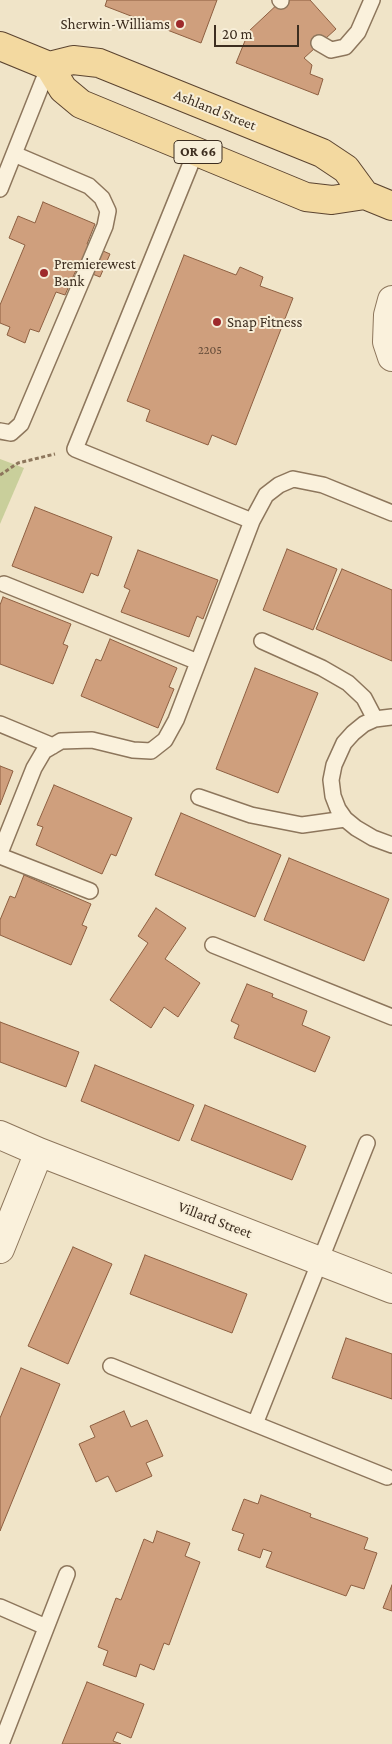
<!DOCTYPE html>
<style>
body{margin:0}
#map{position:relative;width:392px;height:1744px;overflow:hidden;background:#f0e4c8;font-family:"Crimson Pro",serif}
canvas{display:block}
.scale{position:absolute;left:214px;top:25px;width:85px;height:22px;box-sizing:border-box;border:2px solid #3d2e20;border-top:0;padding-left:6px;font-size:15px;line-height:18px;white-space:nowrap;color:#3d2e20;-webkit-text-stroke:4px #f7eed8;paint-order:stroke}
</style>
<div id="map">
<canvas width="392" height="1744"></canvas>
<div class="scale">20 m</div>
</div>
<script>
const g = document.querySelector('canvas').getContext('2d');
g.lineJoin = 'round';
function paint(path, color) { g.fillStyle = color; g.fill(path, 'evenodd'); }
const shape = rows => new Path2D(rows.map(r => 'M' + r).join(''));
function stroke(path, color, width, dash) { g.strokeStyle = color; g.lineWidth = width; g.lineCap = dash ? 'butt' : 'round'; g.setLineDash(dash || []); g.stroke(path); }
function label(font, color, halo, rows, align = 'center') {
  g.font = font + ' "Crimson Pro",serif'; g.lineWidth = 4; g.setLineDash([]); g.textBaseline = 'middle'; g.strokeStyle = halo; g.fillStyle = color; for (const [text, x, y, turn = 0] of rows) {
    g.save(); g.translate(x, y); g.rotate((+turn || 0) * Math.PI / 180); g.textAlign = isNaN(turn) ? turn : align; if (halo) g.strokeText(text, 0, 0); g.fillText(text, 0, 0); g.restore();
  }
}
const green = shape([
 [0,459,24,468,0,524]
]);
const building = shape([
 [107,0,217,0,201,43,105,6,107,0],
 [282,0,310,0,336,29,304,58,312,65,310,74,323,79,318,95,236,63,249,31,282,0],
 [43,202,95,224,87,244,110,254,100,277,77,268,65,295,56,292,39,332,30,329,25,343,7,335,10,327,0,323,0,305,25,245,9,238,18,216,35,223,43,202],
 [184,255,236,275,240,267,263,277,260,286,293,298,236,445,212,435,208,445,146,421,150,410,127,401,184,255],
 [35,507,112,537,98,576,91,573,83,593,12,566,35,507],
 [287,549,337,569,313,630,263,610,287,549],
 [138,550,218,580,203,619,197,616,189,637,121,612,130,590,124,587,138,550],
 [342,569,392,590,392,661,316,629,342,569],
 [3,597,71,624,63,644,68,646,53,684,0,664,0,605,3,597],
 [110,639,177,668,169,687,174,689,158,728,81,696,96,659,101,661,110,639],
 [255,668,318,693,278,793,216,769,255,668],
 [0,766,13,771,0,805,0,766],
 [54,785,132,818,116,856,111,854,102,874,36,845,43,827,37,825,54,785],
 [181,813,281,855,255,917,155,875,181,813],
 [289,858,389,899,364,961,264,920,289,858],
 [24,875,91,904,82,925,87,927,71,965,0,935,0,920,10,896,15,898,24,875],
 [156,908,186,928,165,959,200,983,178,1017,164,1007,151,1028,110,1000,148,943,138,936,156,908],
 [247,984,273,994,272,997,307,1011,302,1025,330,1037,315,1072,234,1038,239,1025,231,1021,247,984],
 [0,1022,79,1052,66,1087,0,1062,0,1022],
 [95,1065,194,1105,179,1141,81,1101,95,1065],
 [205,1105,306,1146,292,1180,191,1140,205,1105],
 [73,1247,112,1264,68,1364,28,1346,73,1247],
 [145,1255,247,1294,232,1333,130,1294,145,1255],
 [346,1338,392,1354,392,1399,332,1378,346,1338],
 [21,1368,60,1384,0,1531,0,1418,21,1368],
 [124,1411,131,1427,147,1420,163,1456,146,1463,152,1476,116,1492,108,1476,96,1482,79,1444,95,1437,90,1426,124,1411],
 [261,1495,311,1514,310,1517,368,1538,364,1549,377,1553,364,1589,351,1585,346,1596,266,1567,272,1552,263,1549,260,1558,238,1550,244,1534,232,1530,244,1499,258,1504,261,1495],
 [157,1531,190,1543,185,1556,200,1562,169,1645,164,1643,154,1670,140,1664,136,1677,103,1665,108,1651,98,1647,116,1598,121,1600,144,1539,153,1543,157,1531],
 [392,1585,392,1611,383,1608,392,1585],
 [87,1682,144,1704,131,1738,117,1732,113,1741,121,1744,62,1744,87,1682]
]);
const path = shape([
 [0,475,18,463,55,454]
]);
const lane = shape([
 [280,0,281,1],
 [319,43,331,50,345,47,358,32,372,0],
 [196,151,75,449,252,521],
 [0,189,49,66],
 [0,431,11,433,21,424,105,226,108,211,102,198,89,186,14,154],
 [4,584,198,662],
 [262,641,322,668,348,683,364,698,375,719],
 [392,717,375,719,364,724,353,733,344,743,334,765,331,780,333,796,338,809,345,819,356,828,373,838,392,845],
 [0,724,53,746],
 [199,797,251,815,302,825,345,819],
 [0,853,34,768,44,751,61,741,92,740,133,750,151,751,165,740,176,720,252,521,266,495,279,485,293,479,323,485,392,513],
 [0,856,90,891],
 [213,945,392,1017],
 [111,1366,387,1477],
 [255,1424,367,1143],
 [0,1607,46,1627],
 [1,1744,67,1574]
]);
const street = shape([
 [392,300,388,315,387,342,392,357],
 [0,1135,39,1152,392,1289],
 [0,1249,39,1152]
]);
const primary = shape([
 [0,46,49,66,63,89,81,104,306,197,332,200,365,195],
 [49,66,73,60,99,63,322,153,346,169,365,195,392,206]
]);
const markers = [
 [180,24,5,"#9e2a2b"],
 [44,273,5,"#9e2a2b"],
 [217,322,5,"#9e2a2b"]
];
const numberNames = [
 ["2205",210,350]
];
const shields = [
 [198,152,48]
];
const shieldNames = [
 ["OR 66",198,152]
];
const poiNames = [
 ["Sherwin-Williams",170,24,"right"],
 ["Premierewest",54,264],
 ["Bank",54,281],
 ["Snap Fitness",227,322]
];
const streetNames = [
 ["Ashland Street",215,110,22],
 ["Villard Street",215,1220,21]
];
paint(green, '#c9cf9b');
paint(building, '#cf9f7d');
stroke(building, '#8d5f41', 1);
stroke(lane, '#8d765c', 18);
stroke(street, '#8d765c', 30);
stroke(primary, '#5b4430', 30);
stroke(path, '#8d765c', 3, [4, 2.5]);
stroke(lane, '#faf1dc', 15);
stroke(street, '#faf1dc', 28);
stroke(primary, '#f3d9a0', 28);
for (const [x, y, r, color] of markers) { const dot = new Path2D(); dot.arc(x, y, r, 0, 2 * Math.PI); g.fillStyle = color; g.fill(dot); stroke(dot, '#f7eed8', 2); }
label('12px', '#624a37', null, numberNames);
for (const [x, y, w] of shields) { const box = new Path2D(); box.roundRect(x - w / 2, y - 11.5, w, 23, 4); g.fillStyle = '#f7eed8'; g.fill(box); stroke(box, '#3d2e20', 1); }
label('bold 14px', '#3d2e20', null, shieldNames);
label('15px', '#3d2e20', '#f7eed8', poiNames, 'left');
label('15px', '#3d2e20', '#f7eed8', streetNames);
</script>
